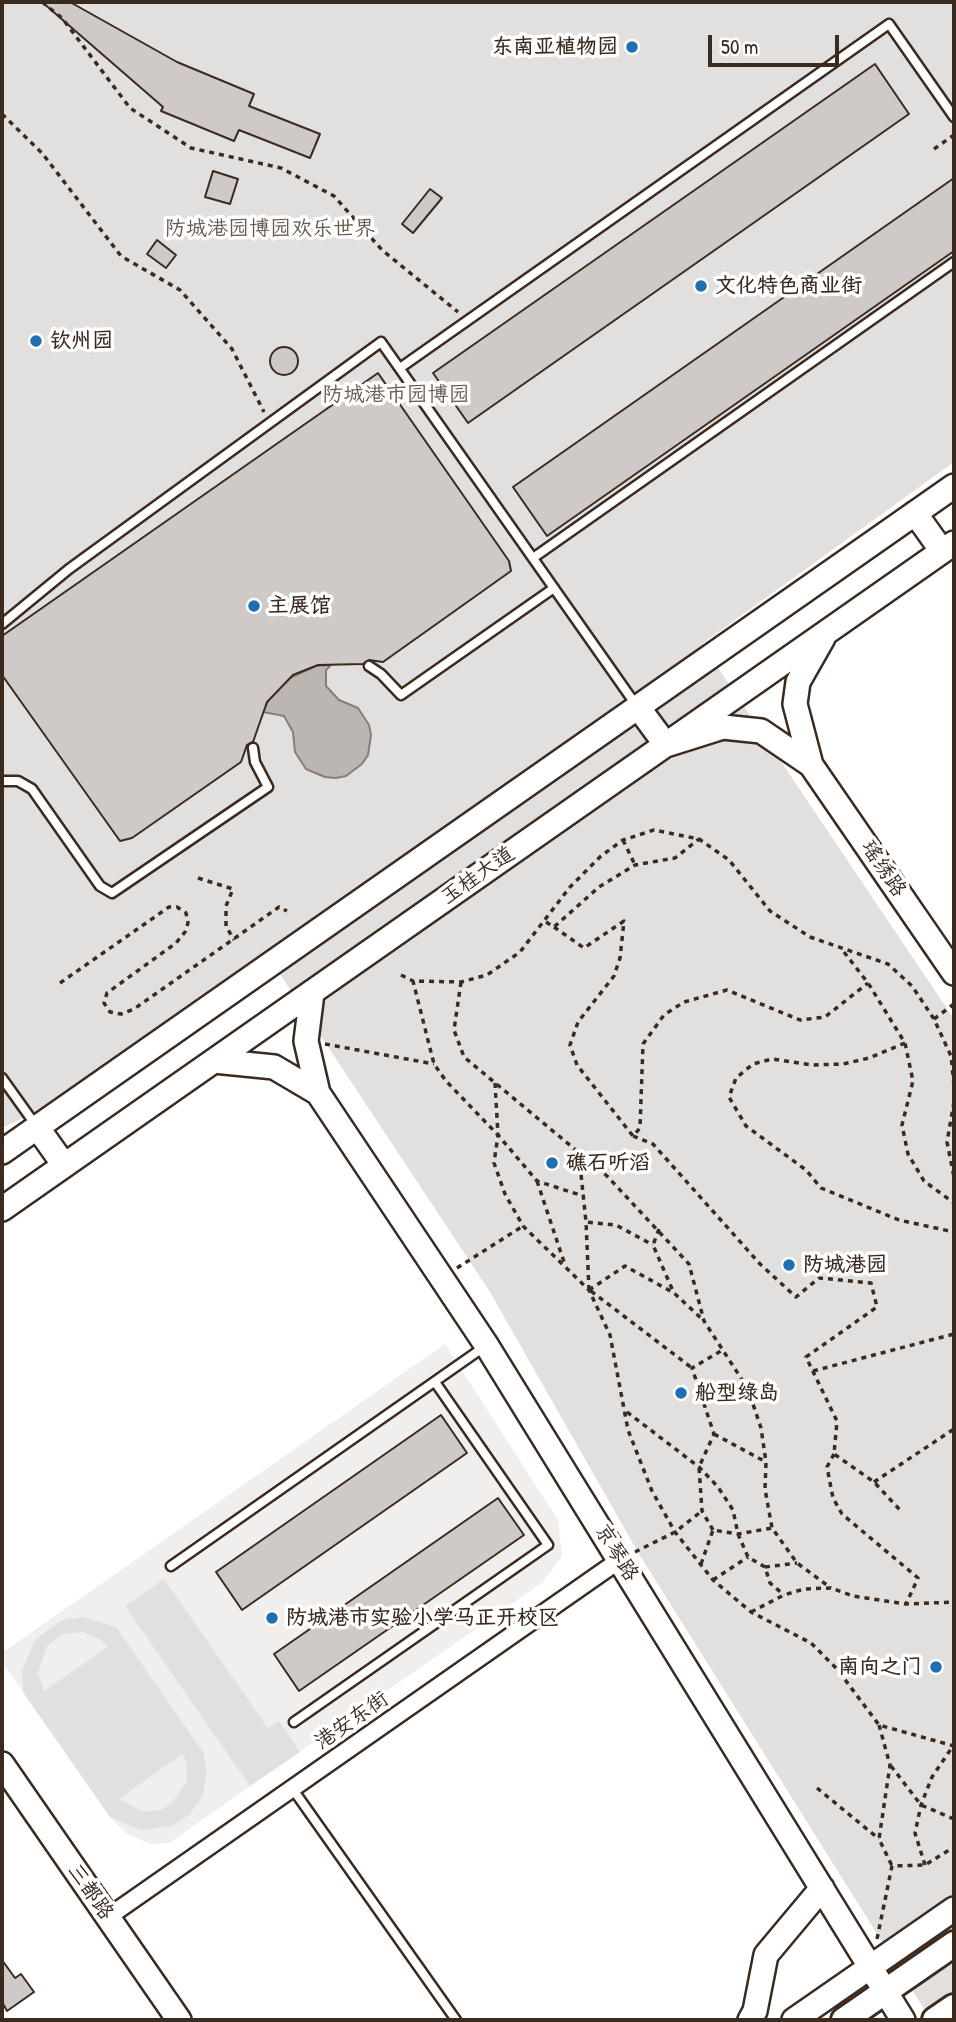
<!DOCTYPE html>
<meta charset="utf-8">
<style>
body{margin:0}
#map{position:relative;width:956px;height:2022px;overflow:hidden;background:#fff;font-family:"Patrick Hand",sans-serif}
canvas{display:block}
.frame{position:absolute;inset:0;border:4px solid #3b2a1e;pointer-events:none}
.scale{position:absolute;left:708px;top:35px;width:131px;height:32px;box-sizing:border-box;border:4px solid #3b2a1e;border-top:0;padding-left:9px;font-size:21px;line-height:24px;white-space:nowrap;color:#3b2a1e;-webkit-text-stroke:5px #fff;paint-order:stroke}
</style>
<div id="map">
<canvas width="956" height="2022"></canvas>
<div class="frame"></div>
<div class="scale">50 m</div>
</div>
<script>
const g = document.querySelector('canvas').getContext('2d');
g.lineJoin = 'round';
function paint(path, color) { g.fillStyle = color; g.fill(path, 'evenodd'); }
const shape = rows => new Path2D(rows.map(r => 'M' + r).join(''));
function stroke(path, color, width, dash) { g.strokeStyle = color; g.lineWidth = width; g.lineCap = dash ? 'butt' : 'round'; g.setLineDash(dash || []); g.stroke(path); }
function label(font, color, halo, rows, align = 'center') {
  g.font = font + ' "Patrick Hand","LXGW WenKai TC",sans-serif'; g.lineWidth = 7; g.setLineDash([]); g.textBaseline = 'middle'; g.strokeStyle = halo; g.fillStyle = color; for (const [text, x, y, turn = 0] of rows) {
    g.save(); g.translate(x, y); g.rotate((+turn || 0) * Math.PI / 180); g.textAlign = isNaN(turn) ? turn : align; if (halo) g.strokeText(text, 0, 0); g.fillText(text, 0, 0); g.restore();
  }
}
const built = shape([
 [445,1344,558,1520,562,1556,543,1582,169,1843,150,1844,127,1834,110,1817,2,1662,2,1653]
]);
const green = shape([
 [2,2,954,2,954,462,702,644,954,1019,954,2020,931,2020,639,1554,490,1292,266,953,46,1107,2,1128],
 [164,1579,268,1728,279,1721,300,1752,250,1786,125,1606],
 [84,1617,116,1627,203,1752,207,1773,203,1795,190,1814,172,1826,140,1830,110,1817,23,1692,22,1670,35,1640,62,1620],
 [83,1632,101,1640,108,1647,44,1691,38,1673,47,1646,63,1634],
 [182,1754,186,1762,187,1781,171,1804,163,1809,144,1812,119,1799]
]);
const water = shape([
 [331,665,326,670,326,686,339,700,358,708,369,725,371,735,368,755,362,764,346,776,336,778,325,777,306,769,295,752,293,732,284,716,263,712,269,699,290,678,316,666,331,665]
]);
const building = shape([
 [42,2,70,2,177,62,254,94,249,106,320,134,310,158,239,130,234,141,161,111,163,107,42,2],
 [875,64,909,114,468,423,433,373,875,64],
 [213,171,238,179,230,204,205,197,213,171],
 [954,178,954,251,547,536,513,487,954,178],
 [430,189,442,198,413,233,402,224,430,189],
 [157,240,176,255,166,268,147,254,157,240],
 '270 361a14 14 0 1 1 28 0a14 14 0 1 1-28 0Z',
 [378,373,509,561,511,571,383,662,369,660,363,664,318,665,293,675,267,702,253,742,247,745,241,762,132,838,120,841,2,675,2,636,378,373],
 [441,1415,467,1453,242,1610,216,1572,441,1415],
 [498,1498,524,1535,299,1691,274,1654,498,1498],
 [2,1960,15,1978,21,1974,34,1992,7,2011,2,2002,2,1960]
]);
const path = shape([
 [42,2,62,18,130,108,191,148,281,168,334,196,382,250,458,312],
 [2,114,42,153,121,256,180,290,232,349,264,412],
 [934,149,954,135],
 [623,840,635,865],
 [198,878,233,889,226,906,226,926,234,940],
 [546,922,554,927,599,887,635,865,675,858,699,839],
 [554,927,584,948,624,921,620,958,614,976,578,1022,570,1045,577,1065,633,1136,640,1128,643,1044,664,1015,684,1002,727,990,800,1020,825,1017,868,983],
 [844,952,868,983,905,1043,913,1081,902,1125,908,1154,924,1181,954,1203],
 [401,975,413,981],
 [461,982,454,1030,464,1057,607,1176,689,1264,704,1321,748,1389,761,1428,766,1462,765,1489,772,1528,797,1563,831,1588],
 [60,983,169,907,177,907,186,913,188,923,185,932,176,943,107,993,104,1003,110,1012,121,1014,134,1009,279,907,287,911],
 [934,1019,954,1004],
 [905,1043,869,1058,843,1064,812,1065,772,1059,753,1064,736,1078,729,1097,746,1126,806,1170,821,1188,899,1220,954,1232],
 [325,1044,434,1064],
 [495,1083,498,1135,537,1181,583,1196],
 [954,1085,951,1056,934,1019,912,986,888,964,810,937,770,911,729,860,699,839,654,830,623,840,601,856,570,887,520,952,487,975,461,982,413,981,434,1064,446,1081,498,1135,494,1163,505,1194,523,1226,589,1290,610,1335,628,1430,652,1491,675,1532,713,1580,751,1612,811,1643,837,1669,879,1725,954,1746],
 [954,1102,947,1142,954,1177],
 [633,1136,653,1144,760,1264,796,1297,819,1278,871,1283,877,1307,806,1357,837,1421,834,1454,874,1482,900,1510],
 [579,1155,586,1222],
 [537,1181,564,1262],
 [659,1229,653,1245,673,1291],
 [457,1268,523,1226],
 [589,1290,586,1222,616,1225,653,1245],
 [589,1290,625,1266,674,1293,702,1319],
 [591,1291,692,1368],
 [813,1371,954,1334],
 [627,1412,699,1467,718,1487,733,1510,738,1534,748,1557,765,1567,770,1583,784,1595],
 [714,1434,766,1462],
 [834,1454,827,1467,833,1498,842,1514,918,1578,906,1604],
 [874,1482,954,1429],
 [713,1530,702,1511,699,1467,714,1434,692,1368,721,1351],
 [635,1552,675,1532,702,1511],
 [701,1564,713,1530,738,1534,772,1528],
 [765,1567,797,1563],
 [713,1580,748,1557],
 [751,1612,784,1595,804,1589,831,1588,853,1596,906,1604,954,1602],
 [879,1725,890,1765,879,1839,892,1866],
 [891,1766,921,1805,954,1819],
 [817,1788,879,1839],
 [925,1865,915,1833,921,1805,932,1777,953,1746],
 [877,1939,892,1866,925,1865,954,1847]
]);
const lane = shape([
 [400,368,889,24,954,117],
 [533,558,954,262],
 [2,624,69,569,381,342,636,705],
 [369,666,381,674,401,695,554,588],
 [2,781,18,781,32,789,100,886,112,893,268,787,255,762,253,748],
 [2,1078,37,1127],
 [171,1566,484,1347],
 [294,1722,548,1545,435,1382],
 [292,1788,456,2020]
]);
const street = shape([
 [108,1917,621,1559]
]);
const secondary = shape([
 [915,513,942,551],
 [823,638,798,682,795,704,811,765,954,973],
 [638,707,666,745,723,727,761,731,811,765],
 [312,993,306,1041,318,1093,487,1346,903,2020],
 [214,1061,274,1067,318,1093],
 [37,1127,64,1165],
 [2,1152,954,486],
 [2,1209,954,543],
 [2,1764,179,2020],
 [750,2020,755,2011,766,1955,822,1888],
 [794,2020,954,1909]
]);
const primary = shape([
 [844,2020,954,1944],
 [935,2020,954,2007]
]);
const markers = [
 [632,47,7,"#1f6fb2"],
 [701,286,7,"#1f6fb2"],
 [36,341,7,"#1f6fb2"],
 [254,606,7,"#1f6fb2"],
 [552,1163,7,"#1f6fb2"],
 [789,1265,7,"#1f6fb2"],
 [681,1393,7,"#1f6fb2"],
 [272,1618,7,"#1f6fb2"],
 [936,1667,7,"#1f6fb2"]
];
const poiNames = [
 ["东南亚植物园",618,47,"right"],
 ["文化特色商业街",715,286],
 ["钦州园",50,341],
 ["主展馆",268,606],
 ["礁石听滔",566,1163],
 ["防城港园",803,1265],
 ["船型绿岛",695,1393],
 ["防城港市实验小学马正开校区",286,1618],
 ["南向之门",922,1667,"right"]
];
const parkNames = [
 ["防城港园博园欢乐世界",270,229],
 ["防城港市园博园",396,395]
];
const streetNames = [
 ["瑶绣路",883,869,56],
 ["玉桂大道",478,876,-35],
 ["京琴路",616,1553,58],
 ["港安东街",352,1721,-35],
 ["三都路",90,1892,55]
];
paint(built, '#f1efee');
paint(green, '#e2e0de');
paint(water, '#bcb6b3');
stroke(water, '#887e77', 2);
paint(building, '#cfcac7');
stroke(building, '#3b2a1e', 2);
stroke(lane, '#3b2a1e', 13);
stroke(street, '#3b2a1e', 21);
stroke(secondary, '#3b2a1e', 28);
stroke(primary, '#3b2a1e', 30);
stroke(path, '#3b2a1e', 3.5, [5, 5]);
stroke(lane, '#fff', 8);
stroke(street, '#fff', 16);
stroke(secondary, '#fff', 23);
stroke(primary, '#fff', 24);
for (const [x, y, r, color] of markers) { const dot = new Path2D(); dot.arc(x, y, r, 0, 2 * Math.PI); g.fillStyle = color; g.fill(dot); stroke(dot, '#fff', 2.5); }
label('bold 21px', '#3b2a1e', '#fff', poiNames, 'left');
label('21px', '#65584e', '#fff', parkNames);
label('21px', '#3b2a1e', '#fff', streetNames);
</script>
